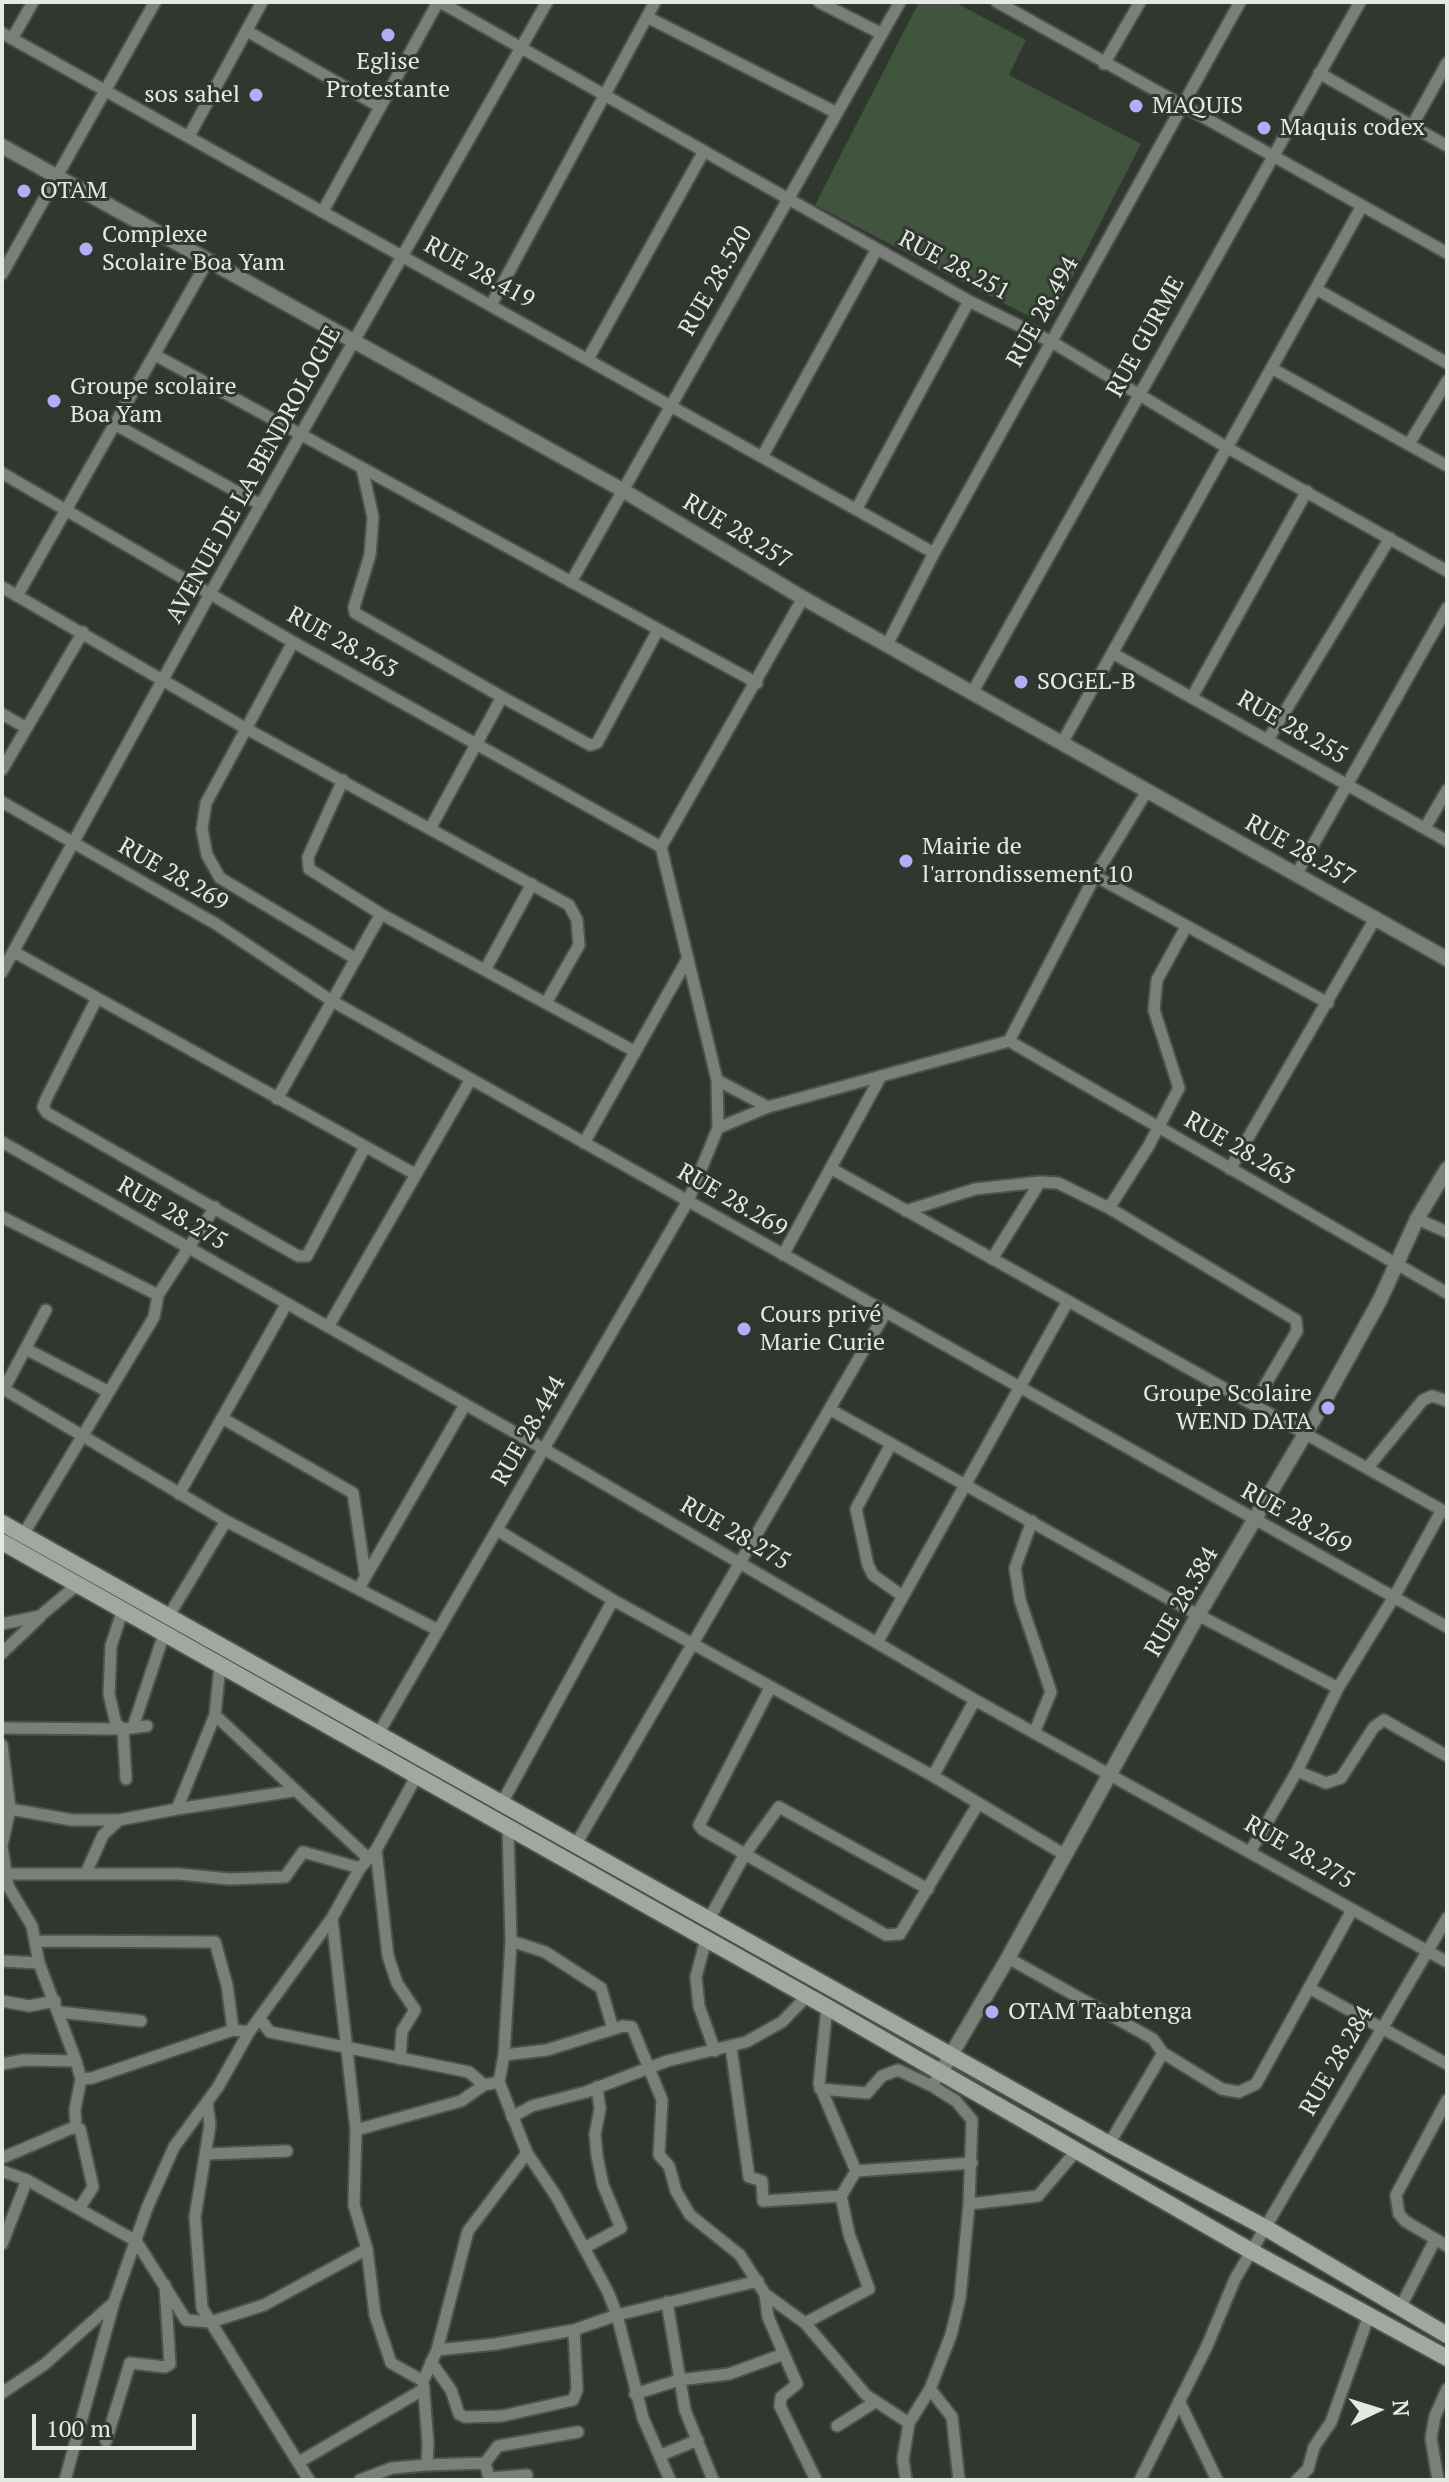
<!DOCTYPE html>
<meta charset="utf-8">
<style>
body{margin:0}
#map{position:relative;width:1449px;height:2482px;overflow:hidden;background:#30372f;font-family:"PT Serif",serif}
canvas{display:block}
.frame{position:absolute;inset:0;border:4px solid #e5e9e4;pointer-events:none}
.north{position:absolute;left:1337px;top:2370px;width:80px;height:80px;-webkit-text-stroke:6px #30372f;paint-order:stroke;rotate:86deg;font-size:22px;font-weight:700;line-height:32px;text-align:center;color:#e5e9e4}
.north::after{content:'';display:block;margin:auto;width:28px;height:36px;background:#e5e9e4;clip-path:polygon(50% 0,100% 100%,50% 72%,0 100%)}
.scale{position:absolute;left:32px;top:2414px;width:164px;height:36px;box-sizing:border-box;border:4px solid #e5e9e4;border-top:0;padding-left:10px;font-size:24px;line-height:28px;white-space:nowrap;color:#e5e9e4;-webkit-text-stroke:6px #30372f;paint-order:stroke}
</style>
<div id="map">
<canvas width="1449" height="2482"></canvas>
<div class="frame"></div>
<div class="north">N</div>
<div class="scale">100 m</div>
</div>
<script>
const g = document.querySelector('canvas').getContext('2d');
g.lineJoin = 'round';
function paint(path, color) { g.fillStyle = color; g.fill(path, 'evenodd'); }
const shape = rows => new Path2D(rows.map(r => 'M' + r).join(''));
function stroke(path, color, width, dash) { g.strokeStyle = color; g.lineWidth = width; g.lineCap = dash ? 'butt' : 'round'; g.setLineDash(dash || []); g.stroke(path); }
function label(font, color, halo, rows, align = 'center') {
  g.font = font + ' "PT Serif",serif'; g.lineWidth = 6; g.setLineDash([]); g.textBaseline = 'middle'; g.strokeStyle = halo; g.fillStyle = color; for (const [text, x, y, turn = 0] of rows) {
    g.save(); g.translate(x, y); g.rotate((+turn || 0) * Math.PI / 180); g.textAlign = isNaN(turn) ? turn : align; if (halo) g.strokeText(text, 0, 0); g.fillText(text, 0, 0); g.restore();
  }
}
const green = shape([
 [919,2,954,2,1026,40,1009,75,1141,144,1052,317,1039,310,1034,319,815,205]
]);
const minor = shape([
 [440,2,969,301,1052,342,1226,447,1447,571],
 [819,2,882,34],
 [997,2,1447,253],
 [647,17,837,113],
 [247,31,380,107],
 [2,33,934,553],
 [12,39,33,2],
 [1104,64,1140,2],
 [1319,73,1447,146],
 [1412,126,1447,63],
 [189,136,262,2],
 [323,211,438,2],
 [2,274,155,2],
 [1316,289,1447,363],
 [491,305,655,2],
 [155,355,757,683],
 [588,359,704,151],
 [1273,369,1447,466],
 [116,425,261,505],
 [1409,444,1447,381],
 [763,455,877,249],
 [362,468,373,517,370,555,354,607,355,613,502,697,590,745,597,743,658,630],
 [2,473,293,642,661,847],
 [857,508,969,301],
 [571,582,900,2],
 [2,587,245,728,569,905,577,920,579,945,546,1003],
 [17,596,207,262],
 [293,642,206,803,202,829,207,855,220,878,356,959],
 [887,645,934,553,1240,2],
 [1114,654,1447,841],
 [972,693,1360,2],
 [1192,697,1307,491],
 [2,714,25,727],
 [1269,738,1390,538],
 [1062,743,1362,206],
 [2,770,83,632],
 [343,780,308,857,309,869,381,914,634,1051],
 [2,802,216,924,332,1001,1447,1627],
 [431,827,502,697],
 [1425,828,1447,790],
 [1296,875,1447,608],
 [1095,876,1328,1003],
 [14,952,415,1174],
 [485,970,532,884],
 [2,972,211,592,547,2],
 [96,1000,46,1099,43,1107,47,1113,298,1256,307,1256,365,1147],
 [1009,1041,1447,1293],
 [717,1080,768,1107],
 [277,1099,381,914],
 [718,1128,768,1107,1009,1041,1095,876,1147,791],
 [2,1142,544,1449,975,1700,1447,1962],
 [584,1143,688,958],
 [832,1169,1447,1513],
 [1230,1169,1376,917],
 [1109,1208,1148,1147,1179,1088,1154,1010,1157,980,1186,927],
 [906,1211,975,1189,1040,1182,1058,1183,1109,1208,1296,1320,1297,1331,1254,1404],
 [2,1217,158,1295],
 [1417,1219,1447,1232],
 [783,1255,881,1076],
 [992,1259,1040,1182],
 [328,1327,471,1079],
 [26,1349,109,1392],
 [2,1388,226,1521,436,1629],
 [4,1389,46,1310],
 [831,1410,1198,1615,1338,1688],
 [222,1418,353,1493,365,1573],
 [891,1444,856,1509,868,1565,873,1575,901,1595],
 [1369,1466,1423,1400,1432,1396,1447,1401],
 [179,1494,286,1305],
 [1032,1521,1015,1568,1020,1600,1051,1692,1034,1733],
 [497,1530,613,1600,933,1776,1065,1855],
 [23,1535,154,1317,158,1295,215,1207],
 [359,1588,465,1405],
 [123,1609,111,1646,109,1694,116,1724,123,1729,147,1726],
 [168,1617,226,1521],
 [2,1624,40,1616,77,1585],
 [878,1641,1068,1301],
 [2,1653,40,1617],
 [220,1666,215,1715,369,1859],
 [770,1688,699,1825,703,1830,886,1935,900,1934,978,1804],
 [133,1727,164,1634],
 [2,1728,123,1729,126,1779],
 [375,1739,688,1201,718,1128,717,1080,661,847,803,598],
 [2,1745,10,1809,72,1820,119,1820,177,1809,215,1715],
 [1297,1771,1326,1783,1341,1778,1374,1727,1384,1720,1447,1756],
 [933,1776,975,1700],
 [503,1801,613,1600],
 [177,1809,293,1791],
 [508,1828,511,1941,504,2055,499,2082,527,2153,556,2196,608,2292,617,2315,643,2418,670,2480],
 [576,1844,886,1312],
 [2,1845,10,1809],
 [2,1847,8,1886,32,1926,39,1963,76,2061],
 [376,1850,388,1956,397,1983,415,2010,402,2031,400,2059],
 [1251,1850,1297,1771,1338,1688,1394,1597,1442,1510],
 [86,1873,103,1835,119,1820],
 [7,1874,179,1874,229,1879,285,1877,303,1852,360,1868],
 [332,1918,356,2130,354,2205,367,2249,375,2315,391,2363,423,2381,428,2443,427,2465,392,2468,360,2480],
 [709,1919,745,1854,779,1807,928,1889],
 [706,1939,696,1977,699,2006,715,2051],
 [37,1941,215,1942,227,1985,233,2030],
 [511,1941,545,1952,601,1988,613,2029],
 [1008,1958,1153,2039,1163,2053,1222,2089,1239,2092,1256,2084,1352,1910],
 [2,1961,39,1963],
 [1309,1988,1447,2064],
 [2,2001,29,2006,55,2001],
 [827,2007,819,2084,856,2171],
 [59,2012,141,2021],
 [259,2018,270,2032,469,2072,484,2085,499,2082],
 [731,2047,749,2177,762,2181,763,2201,841,2196,849,2234,869,2289,805,2323],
 [504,2055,547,2050,623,2026,632,2027,662,2100,659,2155,669,2166,676,2191,690,2215,740,2255,765,2294,805,2323,866,2395,909,2423],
 [2,2064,24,2060,76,2061,81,2079,92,2078,233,2030,249,2032],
 [820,2089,867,2093,882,2076,898,2070,932,2086],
 [1447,2100,1396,2195,1399,2214,1405,2221,1447,2246],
 [207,2102,210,2125,195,2217,202,2308,309,2480],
 [512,2117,532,2106,586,2092,667,2061,746,2042,782,2022,807,1996],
 [76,2128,75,2109,81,2079],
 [356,2130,461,2101,484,2085],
 [1109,2144,1163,2053],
 [207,2154,287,2151],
 [2,2158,72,2128,80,2129,93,2187,79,2209],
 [2,2171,27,2180,136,2241,186,2320,211,2322,264,2305,367,2249],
 [841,2196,856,2171,972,2163],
 [969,2204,1038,2196,1077,2150],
 [2,2244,27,2180],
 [584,2248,621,2228,603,2185,597,2156,595,2134,600,2109,597,2087],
 [667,2302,685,2410,713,2480],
 [1400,2308,1435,2240],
 [437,2350,496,2344,574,2330,617,2315,758,2281],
 [784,2354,797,2384,781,2397,780,2406,816,2480],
 [431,2362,451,2390,459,2414,465,2417,502,2416,573,2400,577,2390,574,2330],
 [423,2381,437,2350,468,2231,527,2153],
 [930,2389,952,2417,959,2480],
 [2,2393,45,2364,113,2303],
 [635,2394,679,2380,729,2374,784,2354,768,2317,765,2294],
 [1179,2401,1217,2480],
 [837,2426,875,2402],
 [106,2441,130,2363,165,2367,170,2364,165,2285],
 [661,2455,698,2440],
 [299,2462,424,2389],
 [485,2463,489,2478,527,2475],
 [427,2465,485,2463,498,2446,578,2432],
 [65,2480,114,2302,147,2208,174,2147,218,2087,249,2032,332,1918,360,1868,376,1850,416,1777],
 [906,2480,903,2459,909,2423,930,2389,951,2335,960,2298,969,2204,972,2120,956,2101,932,2086,941,2072],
 [1140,2480,1207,2346,1235,2279,1447,1918],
 [1297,2480,1308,2469,1314,2447,1331,2422,1369,2315],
 [1438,2480,1431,2438,1435,2416,1447,2389]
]);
const tertiary = shape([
 [2,146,624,491,803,598,1447,959],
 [941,2072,1008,1958,1198,1615,1321,1407,1380,1300,1417,1219,1447,1169]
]);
const secondary = shape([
 [2,1523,1109,2144,1266,2228,1447,2335],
 [2,1542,827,2007,1251,2251,1447,2358]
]);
const markers = [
 [388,35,8,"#b7abf8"],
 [256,95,8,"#b7abf8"],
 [1136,106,8,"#b7abf8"],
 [1264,128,8,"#b7abf8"],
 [24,191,8,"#b7abf8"],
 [86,249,8,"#b7abf8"],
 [54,401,8,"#b7abf8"],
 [1021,682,8,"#b7abf8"],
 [906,861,8,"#b7abf8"],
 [744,1329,8,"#b7abf8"],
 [1328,1408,8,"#b7abf8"],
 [992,2012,8,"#b7abf8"]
];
const poiNames = [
 ["Eglise",388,62,"center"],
 ["Protestante",388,90,"center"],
 ["sos sahel",240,95,"right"],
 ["MAQUIS",1152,106],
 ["Maquis codex",1280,128],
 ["OTAM",40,191],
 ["Complexe",102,235],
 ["Scolaire Boa Yam",102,263],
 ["Groupe scolaire",70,387],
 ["Boa Yam",70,415],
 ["SOGEL-B",1037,682],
 ["Mairie de",922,847],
 ["l'arrondissement 10",922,875],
 ["Cours privé",760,1315],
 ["Marie Curie",760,1343],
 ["Groupe Scolaire",1312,1394,"right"],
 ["WEND DATA",1312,1422,"right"],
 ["OTAM Taabtenga",1008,2012]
];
const streetNames = [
 ["RUE 28.251",954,266,28],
 ["RUE 28.419",479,273,29],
 ["RUE 28.520",716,281,-60],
 ["RUE 28.494",1043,312,-61],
 ["RUE GURME",1146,337,-61],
 ["AVENUE DE LA BENDROLOGIE",254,475,-61],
 ["RUE 28.257",737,532,31],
 ["RUE 28.263",342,643,29],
 ["RUE 28.255",1292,728,30],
 ["RUE 28.257",1300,851,29],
 ["RUE 28.269",173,875,30],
 ["RUE 28.263",1239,1149,30],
 ["RUE 28.269",732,1201,30],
 ["RUE 28.275",172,1214,30],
 ["RUE 28.444",529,1431,-60],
 ["RUE 28.269",1296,1519,29],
 ["RUE 28.275",735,1534,30],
 ["RUE 28.384",1182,1602,-60],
 ["RUE 28.275",1299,1853,30],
 ["RUE 28.284",1337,2061,-60]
];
paint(green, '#41543d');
stroke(minor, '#4d534c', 15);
stroke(tertiary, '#4d534c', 18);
stroke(secondary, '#4d534c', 20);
stroke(minor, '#7b7f7a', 11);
stroke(tertiary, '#7b7f7a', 14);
stroke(secondary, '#a2a8a1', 16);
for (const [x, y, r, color] of markers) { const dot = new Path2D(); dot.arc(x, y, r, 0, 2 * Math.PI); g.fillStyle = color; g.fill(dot); stroke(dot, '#30372f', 3); }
label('24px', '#e5e9e4', '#30372f', poiNames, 'left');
label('24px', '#e5e9e4', '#30372f', streetNames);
</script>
